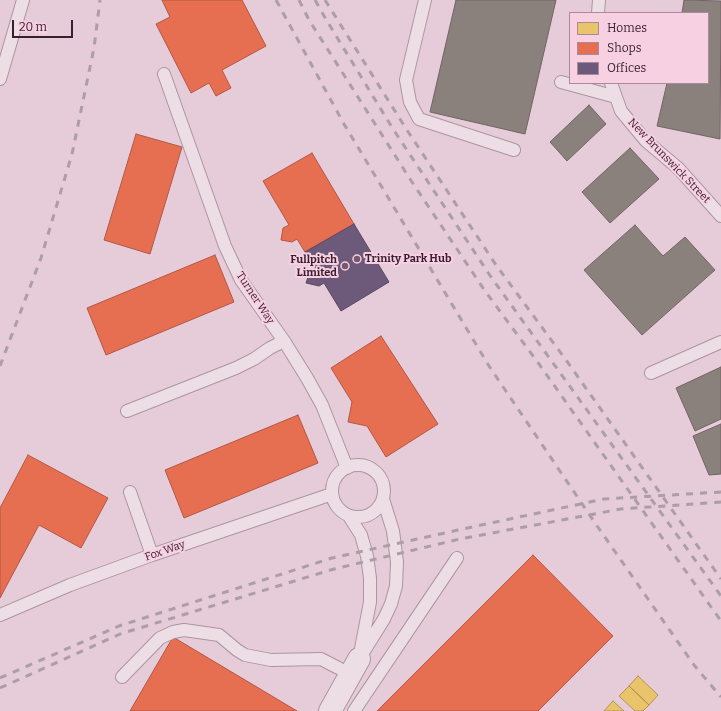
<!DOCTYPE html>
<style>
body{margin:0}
#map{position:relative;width:721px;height:711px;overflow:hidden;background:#e6ccd8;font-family:Bitter,serif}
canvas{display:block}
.legend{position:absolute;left:569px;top:12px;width:140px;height:72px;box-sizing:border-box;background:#f7d1e2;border:1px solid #ab899b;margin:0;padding:5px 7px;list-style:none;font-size:12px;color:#391d30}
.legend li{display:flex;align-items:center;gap:8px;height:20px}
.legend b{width:20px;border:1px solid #ab899b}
.scale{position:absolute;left:12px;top:20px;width:61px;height:18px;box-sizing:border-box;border:2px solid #391d30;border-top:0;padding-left:5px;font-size:12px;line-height:14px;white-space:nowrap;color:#391d30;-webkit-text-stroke:3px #f7d1e2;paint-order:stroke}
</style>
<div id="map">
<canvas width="721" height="711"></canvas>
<ul class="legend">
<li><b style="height:11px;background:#e9c46a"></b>Homes</li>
<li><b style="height:11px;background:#e76f51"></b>Shops</li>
<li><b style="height:11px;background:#6d597a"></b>Offices</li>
</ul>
<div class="scale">20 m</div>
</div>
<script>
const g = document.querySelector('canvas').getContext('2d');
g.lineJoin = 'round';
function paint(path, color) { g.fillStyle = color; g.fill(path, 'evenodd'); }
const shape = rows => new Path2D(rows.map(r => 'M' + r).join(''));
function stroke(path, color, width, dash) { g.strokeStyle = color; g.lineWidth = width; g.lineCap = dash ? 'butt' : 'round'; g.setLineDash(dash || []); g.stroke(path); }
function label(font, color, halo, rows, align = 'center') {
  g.font = font + ' Bitter,serif'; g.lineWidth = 4; g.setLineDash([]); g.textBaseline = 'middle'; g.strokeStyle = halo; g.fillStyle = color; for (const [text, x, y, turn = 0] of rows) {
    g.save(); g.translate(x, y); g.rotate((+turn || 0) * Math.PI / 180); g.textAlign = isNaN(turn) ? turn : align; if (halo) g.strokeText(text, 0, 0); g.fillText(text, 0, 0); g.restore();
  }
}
const homes = shape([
 [638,676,658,695,649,705,629,686,638,676],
 [629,686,649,705,643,711,635,711,619,696,629,686],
 [613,701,624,711,604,711,613,701]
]);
const shops = shape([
 [162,0,242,0,266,46,222,70,231,88,216,96,209,83,191,93,156,24,170,17,162,0],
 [136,134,182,147,150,254,104,240,136,134],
 [312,153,354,224,305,252,297,239,292,242,281,240,283,228,289,225,263,181,312,153],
 [215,255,234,302,106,355,87,308,215,255],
 [381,336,438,424,386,457,367,426,348,422,352,402,331,368,381,336],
 [298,415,318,463,184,518,165,470,298,415],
 [28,455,108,498,81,548,39,525,0,598,0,508,28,455],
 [533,555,613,636,538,711,377,711,533,555],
 [173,637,297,711,130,711,173,637]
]);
const offices = shape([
 [354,224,389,282,341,311,324,283,319,286,306,283,310,271,315,268,305,252,354,224]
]);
const industry = shape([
 [456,0,556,0,525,134,430,112,456,0],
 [684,0,721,1,720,139,657,126,667,83,708,83,708,13,682,13,684,0],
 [589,105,606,124,567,161,550,142,589,105],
 [630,148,659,179,610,223,582,192,630,148],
 [635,225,663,256,685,237,715,270,642,335,584,270,635,225],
 [721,367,721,419,695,431,676,388,721,367],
 [721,424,721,474,709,475,693,436,721,424]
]);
const service = shape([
 [425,0,406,80,410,102,419,119,514,150],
 [598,13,599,0],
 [164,74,225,246,241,280,284,341,307,378,322,405,347,468],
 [0,79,23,0],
 [561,82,616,97],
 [611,83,621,111,646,141,678,168,721,216],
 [651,373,721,342],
 [127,411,236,368,254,359,270,348,284,341],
 '332 491a26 26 0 1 1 52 0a26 26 0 1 1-52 0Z',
 [130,492,152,555],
 [349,516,361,535,367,556,370,578,370,602,360,654],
 [0,615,70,585,152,555,332,494],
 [359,659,384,619,391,604,396,586,397,562,393,531,383,499],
 [122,677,160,638,173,632,184,630,219,635,237,650,245,655,271,660,321,659,350,674],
 [354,711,457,558]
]);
const minor = shape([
 [330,711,359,659]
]);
const rail = shape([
 [276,0,344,124,489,366,595,523,694,665,721,697],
 [299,0,309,20,410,179,485,291,539,364,721,621],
 [315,0,327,21,393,129,491,277,721,596],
 [325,0,405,127,496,265,566,360,721,579],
 [0,366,41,258,72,154,94,48,100,0],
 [0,678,119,626,332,558,458,530,604,499,721,492],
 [0,688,120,634,334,569,460,539,621,509,721,502]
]);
const markers = [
 [357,259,4,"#765a6b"],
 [345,266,4,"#765a6b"]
];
const streetNames = [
 ["New Brunswick Street",669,161,46],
 ["Turner Way",255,298,57],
 ["Fox Way",165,551,-19]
];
const poiNames = [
 ["Trinity Park Hub",365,259],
 ["Fullpitch",337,260,"right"],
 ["Limited",337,273,"right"]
];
paint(homes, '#e9c46a');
stroke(homes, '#b49259', 1);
paint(shops, '#e76f51');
stroke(shops, '#b35647', 1);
paint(offices, '#6d597a');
stroke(offices, '#5d4764', 1);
paint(industry, '#8a817c');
stroke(industry, '#726365', 1);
stroke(service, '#ab95a0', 14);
stroke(minor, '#ab95a0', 24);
stroke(service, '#eddee5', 12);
stroke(minor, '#eddee5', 22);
stroke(rail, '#ac9ea5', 3, [7, 7]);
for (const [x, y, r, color] of markers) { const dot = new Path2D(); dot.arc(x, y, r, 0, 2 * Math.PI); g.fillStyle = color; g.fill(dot); stroke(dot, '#f7d1e2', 1.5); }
label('11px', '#391d30', '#f7d1e2', streetNames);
label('bold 11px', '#391d30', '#f7d1e2', poiNames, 'left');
</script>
